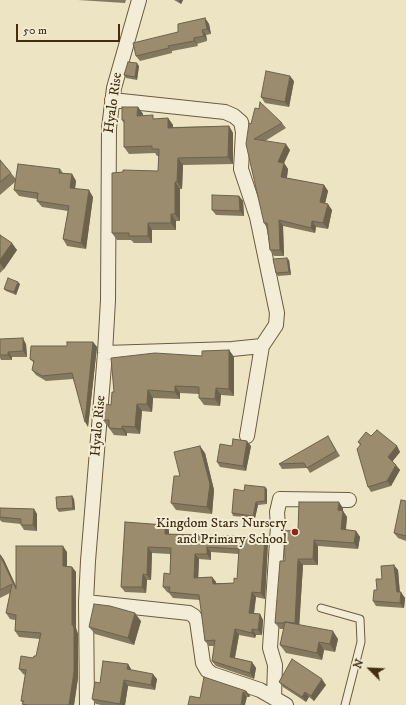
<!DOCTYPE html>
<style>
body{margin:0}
#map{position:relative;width:406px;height:705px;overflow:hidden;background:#ede4c3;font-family:"IM FELL DW Pica",serif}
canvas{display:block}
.north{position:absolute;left:350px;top:649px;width:40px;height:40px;-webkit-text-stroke:3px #f3edd8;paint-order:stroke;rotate:294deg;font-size:11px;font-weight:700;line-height:16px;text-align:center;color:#412d10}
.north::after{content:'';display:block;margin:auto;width:14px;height:18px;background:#412d10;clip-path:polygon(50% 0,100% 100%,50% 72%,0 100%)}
.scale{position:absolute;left:16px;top:24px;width:104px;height:18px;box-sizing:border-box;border:2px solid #412d10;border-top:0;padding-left:5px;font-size:12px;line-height:14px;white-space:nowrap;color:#412d10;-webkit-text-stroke:3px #f3edd8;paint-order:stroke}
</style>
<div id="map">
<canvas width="406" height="705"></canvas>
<div class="north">N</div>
<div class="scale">50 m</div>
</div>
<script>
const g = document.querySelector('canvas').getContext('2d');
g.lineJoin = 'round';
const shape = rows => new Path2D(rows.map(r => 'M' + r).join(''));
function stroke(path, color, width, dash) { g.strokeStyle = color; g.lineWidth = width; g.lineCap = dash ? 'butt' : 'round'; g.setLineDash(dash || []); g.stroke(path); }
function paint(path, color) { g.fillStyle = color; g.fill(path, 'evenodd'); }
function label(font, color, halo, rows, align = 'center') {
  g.font = font + ' "IM FELL DW Pica",serif'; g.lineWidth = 4; g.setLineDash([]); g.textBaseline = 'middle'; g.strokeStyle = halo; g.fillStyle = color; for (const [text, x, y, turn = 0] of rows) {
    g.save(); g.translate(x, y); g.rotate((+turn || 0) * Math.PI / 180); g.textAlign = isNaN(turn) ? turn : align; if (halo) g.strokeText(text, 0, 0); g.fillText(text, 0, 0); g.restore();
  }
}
const service = shape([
 [321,608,360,619,361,642,345,705]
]);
const minor = shape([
 [112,100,225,112,234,116,241,122,243,132,241,169,257,217,277,313,276,325,262,346,247,436],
 [105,353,232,349,262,346],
 [86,602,189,613,194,616,197,621,203,663,207,670,212,674,260,690,286,705],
 [274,697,275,665,270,648,278,526,277,512,280,499,349,500],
 [87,705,86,602,88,561,105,353,108,300,109,128,114,88,139,0]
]);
const wall = shape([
 [78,0,126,0,125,3],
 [174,0,183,0,181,4],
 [205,18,209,24,211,34,206,35,207,41,197,44,198,46,172,51,172,53,140,61,136,56,178,32],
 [139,66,137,80,126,78,124,75],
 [294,81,289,107,265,103,261,97],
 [138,107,143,114,143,116,155,119,168,118,173,125,173,127,229,126,233,133,233,164,183,165,182,189,180,189,180,221,176,221,176,230,152,230,152,243,134,243,131,240,117,240,112,233,158,171,159,156,157,156,155,153,129,154,124,147,124,123,122,120],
 [282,123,286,128,265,141,290,150,284,163,288,169,287,178,324,185,328,191,325,203,332,210,328,229,316,227,315,233,283,226,284,256,274,256,270,250,267,228,264,223,251,124],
 [0,160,16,179,60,169,63,173,72,174,76,181,75,189,93,197,86,249,67,246,63,239,68,211,42,207,37,201,37,199,19,196,14,190,15,182,0,195],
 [239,196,243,201,244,216,216,215,212,210],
 [0,235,17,250,4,269,0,273],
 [289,260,291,275,278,276,276,273],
 [20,284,16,295,6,291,4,289],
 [0,339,26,344,27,357,12,357,12,360,1,360,0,358],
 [93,342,97,347,88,427,73,379,46,381,36,375,32,370,34,363,30,359,67,346],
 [229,350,234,357,234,396,221,395,220,406,204,405,199,398,199,394,180,393,180,399,153,398,152,412,142,411,140,434,127,433,127,436,114,435,109,428,109,427,108,427,103,420,111,405,114,392,202,356],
 [371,436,397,446,400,452,392,462,400,470,391,486,371,492,368,487,360,445,358,442],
 [331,441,340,456,310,473,307,468,282,469,279,464],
 [232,446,251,446,246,471,220,467,217,462],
 [205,453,214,490,212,514,176,510,171,503,180,476],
 [267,489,267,504,258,505,255,518,233,516,232,513,244,491],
 [72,496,74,499,75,510,59,512,57,509],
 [406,501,406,541,398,538,394,533],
 [0,508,34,509,37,514,37,531,24,530,21,525,21,524,2,522,0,520],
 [343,508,343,511,347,517,346,530,356,531,360,537,358,549,318,546,318,565,303,565,299,625,338,639,335,652,324,650,322,660,286,653,280,645,284,629,280,629,275,623,285,561,298,530],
 [125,522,165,525,169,530,169,534,265,537,268,542,265,599,256,597,254,614,260,614,263,620,262,635,256,635,255,638,239,635,235,658,252,662,256,668,254,679,216,666,212,661,214,646,209,646,205,641,200,600,173,598,169,593,167,592,163,587,170,574,170,554,152,553,151,580,147,580,146,593,125,592,121,587],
 [211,552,239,554,237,579,234,583,216,583,216,582,212,577,198,578,199,559,211,560],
 [67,552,67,566,72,567,76,572,76,628,78,634,78,678,74,705,23,705,22,704,23,703,21,701,25,675,23,674,19,669,36,656,40,639,19,637,15,631,15,620,10,619,6,613,10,593,0,598,0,554,4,560,16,586],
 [398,570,400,592,405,598,404,608,376,606,373,601,382,579],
 [141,621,134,645,95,634,89,627],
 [128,664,131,669,131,670,157,679,155,690,128,686,125,705,101,705,96,704,92,699,100,683],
 [279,682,326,685,314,701,309,697,306,702,283,687],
 [246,691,250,696,249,697,247,697,200,698]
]);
const shadedWall = shape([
 [178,0,183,0,181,4],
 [205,18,209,24,211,34,207,29],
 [202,30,206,35,207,41,204,36],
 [194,38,198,46,194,41],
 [137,63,139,66,137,80,135,77],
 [290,76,294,81,289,107,285,102],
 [138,107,143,114,142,123,137,116],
 [168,118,173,125,173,135,168,128],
 [229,126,233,133,233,164,228,157],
 [286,144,290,150,284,163,288,169,286,183,281,177,278,162],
 [178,158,183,165,182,189,177,182],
 [72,174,76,181,74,195,70,188],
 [175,182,180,189,180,221,175,214],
 [324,185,328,191,324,208,320,202],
 [89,190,93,197,86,249,81,243],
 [239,196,243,201,244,216,240,211],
 [328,204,332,210,328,229,323,223],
 [171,214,176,221,176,230,171,223],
 [279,220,283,226,284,256,280,250],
 [312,221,316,227,315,233,311,228],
 [148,223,152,230,152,243,148,236],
 [12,243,17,250,4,269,0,263,0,260],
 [287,258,289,260,291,275,289,272],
 [18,282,20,284,16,295,14,292],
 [23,338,26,344,27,357,23,351],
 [93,342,97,347,88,427,85,422],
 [229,350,234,357,234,396,229,389],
 [8,352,12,357,12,360,8,355],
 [175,386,180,393,180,399,175,392],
 [216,388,221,395,220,406,215,399],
 [148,390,153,398,152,412,147,404],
 [137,404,142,411,140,434,135,427],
 [122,426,127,433,127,436,122,429],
 [247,441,251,446,246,471,243,466],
 [200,446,205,453,214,490,212,514,207,507],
 [397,446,400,452,391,463,388,457],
 [396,465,400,470,391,486,387,481],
 [265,487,267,489,267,504,265,501],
 [72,496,74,499,75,510,73,508],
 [256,502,258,505,255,518,253,516],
 [339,502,343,508,343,511,347,517,345,535,341,529,338,510],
 [34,509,37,514,37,531,33,525],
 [165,525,169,530,169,539,165,534],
 [356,531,360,537,358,549,354,543],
 [265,537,268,542,265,599,261,593],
 [314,540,318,546,318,565,313,559],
 [63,546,67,552,67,572,63,566],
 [148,547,152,553,151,580,147,575],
 [207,547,211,552,211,560,207,554],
 [0,554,4,560,20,595,16,589],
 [195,554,199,559,198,583,194,578],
 [298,559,303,565,299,630,295,623],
 [394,565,398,570,400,597,397,592],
 [72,567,76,572,76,628,78,634,78,678,74,705,69,705,72,625],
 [143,574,147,580,146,593,142,587],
 [212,577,216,582,217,589,213,584],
 [252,592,256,597,253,619,249,613],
 [401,592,405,598,404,608,400,603],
 [135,613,141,621,134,645,128,638],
 [260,614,263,620,262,635,258,630],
 [235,629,239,635,234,662,230,657],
 [252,629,256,635,255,638,252,633],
 [333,631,338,639,335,652,330,644],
 [319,642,324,650,322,660,317,653],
 [252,662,256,668,254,679,250,673],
 [128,664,131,669,131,675,127,669],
 [153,674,157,679,155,690,151,685],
 [322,679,326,685,314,701,311,696],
 [124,680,128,686,125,705,121,705,120,704],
 [246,691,250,696,249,697,246,693],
 [243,692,247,697,245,705,241,705],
 [305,692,309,697,306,702,302,697]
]);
const building = shape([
 [205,18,207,29,202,30,204,36,194,38,194,41,168,46,169,48,136,56,133,43,178,32,178,24,205,18],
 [128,62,137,63,135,77,124,75,128,62],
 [266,71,290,76,285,102,261,97,266,71],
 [260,102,282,123,254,139,286,144,278,162,284,163,281,177,324,185,320,202,328,204,323,223,312,221,311,228,279,220,280,250,270,250,267,223,264,223,246,144,249,123,251,124,255,108,259,109,260,102],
 [122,107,138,107,137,116,153,115,153,119,168,118,168,128,229,126,228,157,178,158,177,182,175,182,175,214,171,214,171,223,148,223,148,236,129,236,129,233,112,233,112,173,123,172,123,170,158,171,159,149,152,149,152,146,124,147,124,120,122,120,122,107],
 [0,160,11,173,0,182,0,160],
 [18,164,60,169,59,173,72,174,70,188,89,190,81,243,63,239,69,206,37,201,38,193,14,190,18,164],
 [212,195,239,196,240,211,212,210,212,195],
 [0,235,12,243,0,260,0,235],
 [287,258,289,272,276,273,273,259,287,258],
 [8,278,18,282,14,292,4,289,8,278],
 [23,338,23,351,8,352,8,355,0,355,0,339,23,338],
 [67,342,93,342,85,422,72,373,42,376,32,370,34,361,30,359,31,346,67,346,67,342],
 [229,350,229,389,216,388,215,399,199,398,199,387,175,386,175,392,148,390,147,404,137,404,135,427,122,426,122,429,109,428,109,420,103,420,104,404,111,405,112,392,114,392,111,358,155,353,202,356,202,351,229,350],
 [377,430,397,446,388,457,396,465,387,481,368,487,357,449,361,444,358,442,366,432,371,436,377,430],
 [328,436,336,451,307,468,304,463,279,464,328,436],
 [233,439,247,441,243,466,217,462,220,444,232,446,233,439],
 [200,446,210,484,207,507,171,503,174,476,180,476,174,452,200,446],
 [245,485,265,487,265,501,256,502,253,516,232,513,234,489,244,491,245,485],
 [72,496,73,508,57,509,56,497,72,496],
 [401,500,406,501,406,536,394,533,401,500],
 [299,502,339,502,338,510,343,511,341,529,356,531,354,543,314,540,313,559,298,559,295,623,285,622,285,623,275,623,280,561,285,561,284,531,298,530,299,502],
 [0,508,34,509,33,525,21,525,21,519,0,517,0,508],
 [125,522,165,525,165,534,265,537,261,593,252,592,249,613,260,614,258,630,252,629,252,633,235,629,230,657,252,662,250,673,212,661,215,640,205,641,199,595,169,592,170,587,163,587,164,573,170,574,171,548,148,547,147,575,143,574,142,587,121,587,125,522],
 [207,547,239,549,237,579,234,578,234,583,213,584,212,577,194,578,195,554,207,554,207,547],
 [16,546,63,546,63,566,72,567,72,625,73,625,74,629,74,672,69,705,28,705,22,704,24,701,21,701,26,670,19,669,21,656,33,658,34,656,36,656,41,633,15,631,16,615,6,613,12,584,0,590,0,555,16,589,16,546],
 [394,565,397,592,401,592,400,603,373,601,374,590,377,590,376,579,382,579,381,566,394,565],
 [94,604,110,606,135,613,128,638,89,627,94,604],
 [285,622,333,631,330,644,319,642,317,653,280,645,285,622],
 [292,659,322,679,311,696,305,692,302,697,279,682,292,659],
 [103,661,128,664,127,669,153,674,151,685,124,680,120,704,92,699,95,682,100,683,103,661],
 [204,677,246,691,246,693,243,692,241,705,188,705,190,696,200,698,204,677]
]);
const markers = [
 [295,532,4,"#8f2418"]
];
const streetNames = [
 ["Hyalo Rise",114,103,-82],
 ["Hyalo Rise",99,426,-85]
];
const poiNames = [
 ["Kingdom Stars Nursery",287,524],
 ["and Primary School",287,540]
];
stroke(service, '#6c5b3d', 9);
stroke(minor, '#6c5b3d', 16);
stroke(service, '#f3edd8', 7);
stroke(minor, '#f3edd8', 14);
paint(wall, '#84785e');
paint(shadedWall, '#6c624c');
paint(building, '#9a8c6d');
stroke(building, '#6c624c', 1);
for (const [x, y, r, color] of markers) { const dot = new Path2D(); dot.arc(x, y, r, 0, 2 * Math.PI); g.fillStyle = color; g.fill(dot); stroke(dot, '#f3edd8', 1.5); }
label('14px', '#412d10', '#f3edd8', streetNames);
label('14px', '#412d10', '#f3edd8', poiNames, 'right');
</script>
